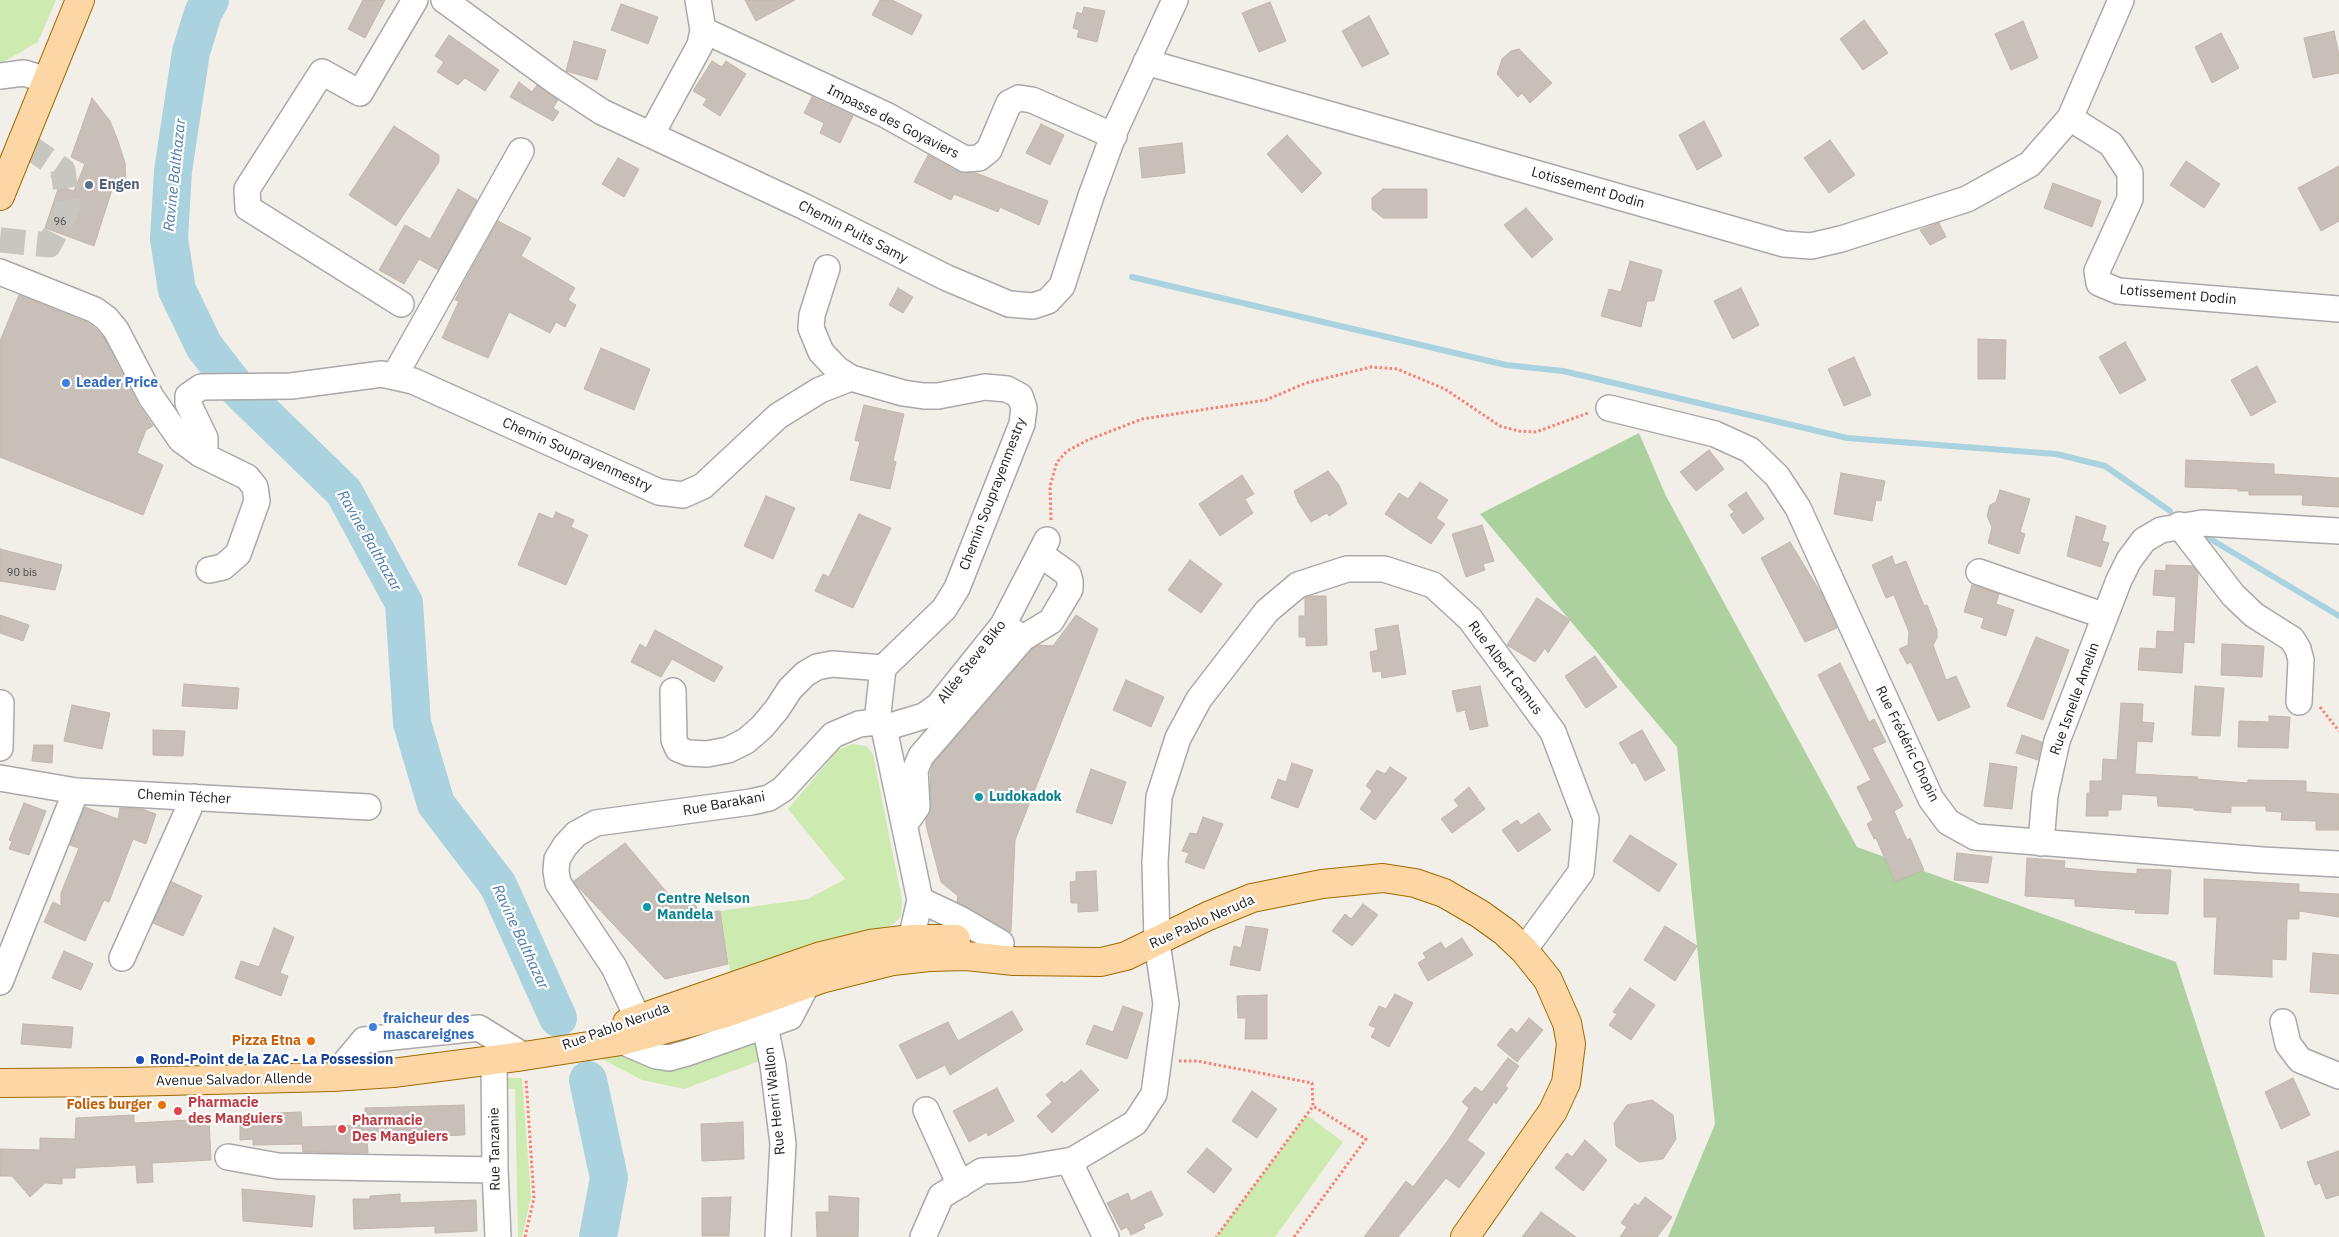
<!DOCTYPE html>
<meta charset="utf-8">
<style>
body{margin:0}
canvas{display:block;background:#f2efe9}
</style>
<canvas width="2339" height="1237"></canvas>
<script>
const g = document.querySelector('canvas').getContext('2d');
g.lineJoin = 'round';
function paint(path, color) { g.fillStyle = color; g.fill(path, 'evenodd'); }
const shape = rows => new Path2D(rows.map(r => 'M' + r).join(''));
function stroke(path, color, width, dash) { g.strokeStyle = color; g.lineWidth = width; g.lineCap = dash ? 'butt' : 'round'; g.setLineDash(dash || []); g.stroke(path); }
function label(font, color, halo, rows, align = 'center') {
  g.font = font + ' "IBM Plex Sans",sans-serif'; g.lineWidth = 4.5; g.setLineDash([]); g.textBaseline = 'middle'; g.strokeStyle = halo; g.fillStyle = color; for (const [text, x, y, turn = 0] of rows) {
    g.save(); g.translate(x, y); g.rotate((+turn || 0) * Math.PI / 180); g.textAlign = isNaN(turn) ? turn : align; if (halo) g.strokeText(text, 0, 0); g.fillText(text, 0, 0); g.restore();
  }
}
const grass = shape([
 [0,0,56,0,38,42,0,64],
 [852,744,866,746,873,754,902,900,901,916,894,924,872,932,731,975,720,911,808,899,845,879,788,809,838,750],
 [761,1041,765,1059,684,1089,642,1080,602,1059,630,1054,671,1068],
 [500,1078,522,1078,531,1197,522,1237,518,1237,515,1089,500,1088],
 [1307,1115,1343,1142,1275,1237,1216,1237]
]);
const forest = shape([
 [1639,433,1666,496,1857,847,2176,962,2265,1237,1668,1237,1715,1124,1677,747,1480,514]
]);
const stream = shape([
 [1132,277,1506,365,1563,371,1847,438,2056,454,2105,466,2170,511],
 [2207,537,2339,616]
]);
const river = shape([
 [210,0,203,13,191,52,173,171,169,239,177,290,204,346,235,386,344,492,404,603,412,723,436,804,498,885,558,1018],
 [588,1080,609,1178,598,1237]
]);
const building = shape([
 [363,0,385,0,365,38,348,29,363,0],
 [745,0,795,0,756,21,745,0],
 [880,0,892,0,922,15,912,35,872,15,880,0],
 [1270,2,1286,41,1259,52,1242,13,1270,2],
 [621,4,658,17,648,44,611,30,621,4],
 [1084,7,1105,11,1097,42,1077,37,1079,30,1073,28,1077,12,1082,14,1084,7],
 [1369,16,1389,54,1362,67,1342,31,1369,16],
 [1864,20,1888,53,1863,70,1840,39,1864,20],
 [2023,21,2038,58,2011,70,1995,34,2023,21],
 [2334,31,2339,55,2339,73,2313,78,2304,38,2334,31],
 [2221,33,2239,68,2212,83,2195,47,2221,33],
 [449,35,499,70,485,91,465,78,458,85,437,72,444,62,435,56,449,35],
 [574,41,606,50,597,80,566,71,574,41],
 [1519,49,1552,83,1530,103,1522,93,1518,97,1497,74,1502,59,1511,51,1519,49],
 [712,61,722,67,726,61,746,74,720,116,703,105,707,99,693,91,712,61],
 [519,82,532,92,537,85,558,100,553,108,559,112,553,121,510,97,519,82],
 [812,97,853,116,840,143,820,133,824,123,804,113,812,97],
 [92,98,110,121,118,141,125,163,126,182,116,177,94,246,45,228,59,186,74,191,85,164,71,157,92,98],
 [1704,121,1722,156,1697,170,1679,135,1704,121],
 [1041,124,1064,135,1050,165,1026,153,1041,124],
 [394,126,439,155,439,162,396,226,349,195,394,126],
 [1287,135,1322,173,1302,193,1267,154,1287,135],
 [1830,140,1855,175,1829,193,1804,158,1830,140],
 [1182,143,1185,173,1142,178,1139,148,1182,143],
 [928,155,958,172,976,173,1048,201,1039,225,1000,207,998,212,954,194,951,200,914,182,928,155],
 [618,158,639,169,624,197,602,184,618,158],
 [2186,161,2220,184,2204,208,2170,185,2186,161],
 [2339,166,2339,221,2321,231,2298,188,2339,166],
 [2053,183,2101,201,2092,227,2044,208,2053,183],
 [458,189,477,200,438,270,419,259,404,284,379,270,405,225,430,239,458,189],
 [1383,189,1427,189,1427,218,1383,218,1372,209,1372,198,1383,189],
 [1526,208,1553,239,1532,258,1504,225,1526,208],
 [498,221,531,238,521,256,575,288,568,300,576,305,565,327,556,322,550,333,509,312,488,358,442,338,459,301,455,300,463,284,498,221],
 [1939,223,1946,237,1930,245,1920,230,1939,223],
 [1630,261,1662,270,1654,301,1647,301,1641,327,1601,316,1609,289,1621,292,1630,261],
 [898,288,913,297,903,313,889,305,898,288],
 [1741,288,1759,325,1733,339,1714,301,1741,288],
 [19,295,88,323,96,329,104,338,138,404,153,426,146,430,137,453,163,465,143,515,0,457,0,341,19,295],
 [1978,339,2006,340,2005,379,1978,379,1978,339],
 [2125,342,2146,380,2120,394,2099,357,2125,342],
 [601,348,650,369,634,410,584,389,601,348],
 [1854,357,1871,395,1844,406,1828,369,1854,357],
 [2257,366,2276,402,2251,416,2231,380,2257,366],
 [864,405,904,414,893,461,896,462,890,489,850,480,860,442,855,440,864,405],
 [1709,450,1724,469,1696,491,1680,472,1709,450],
 [2186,460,2274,464,2274,474,2339,478,2339,507,2302,505,2303,495,2249,495,2249,491,2238,491,2238,489,2185,487,2186,460],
 [1328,471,1339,485,1347,504,1329,516,1327,513,1311,522,1298,502,1294,491,1328,471],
 [1841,473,1885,481,1881,501,1876,500,1872,521,1834,514,1841,473],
 [1242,475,1254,494,1245,499,1253,513,1220,536,1199,504,1242,475],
 [1420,482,1448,500,1436,518,1445,524,1431,544,1385,514,1399,493,1408,499,1420,482],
 [2000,490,2030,499,2020,532,2025,534,2019,554,1988,543,1992,527,1987,516,1990,505,1996,502,2000,490],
 [1746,492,1764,519,1743,534,1730,515,1734,512,1728,505,1746,492],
 [766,496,795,508,773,559,744,546,766,496],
 [556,512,574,520,571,527,588,535,566,585,518,565,539,513,553,519,556,512],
 [859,514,891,528,853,608,815,591,823,574,829,577,859,514],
 [2076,516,2106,526,2102,541,2109,543,2101,567,2067,556,2076,516],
 [1482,525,1494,561,1483,564,1485,570,1466,577,1452,534,1482,525],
 [1790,542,1821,593,1837,628,1805,642,1761,558,1790,542],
 [0,549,62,565,55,590,0,581,0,549],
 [1892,556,1895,565,1906,561,1924,606,1927,605,1937,630,1937,638,1933,645,1946,680,1956,676,1970,707,1938,721,1911,662,1907,664,1899,649,1908,645,1909,632,1894,595,1886,598,1872,565,1892,556],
 [1190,560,1222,584,1201,613,1168,590,1190,560],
 [2166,565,2193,566,2198,573,2194,643,2184,642,2182,673,2138,670,2140,648,2156,649,2157,631,2174,632,2176,597,2153,595,2155,570,2166,571,2166,565],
 [1972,585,1999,594,1996,604,2014,610,2006,636,1981,628,1984,618,1964,612,1972,585],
 [1310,596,1326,596,1327,645,1306,646,1306,637,1299,637,1299,616,1305,616,1305,598,1310,596],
 [1537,598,1570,620,1548,653,1545,648,1535,662,1507,645,1537,598],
 [0,615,29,625,23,641,0,633,0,615],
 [1076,615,1098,629,1015,840,1011,932,957,902,958,896,941,882,926,825,926,819,931,806,930,773,933,764,1032,649,1039,645,1053,646,1076,615],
 [1398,625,1406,674,1382,678,1381,671,1373,672,1370,652,1378,650,1375,629,1398,625],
 [655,630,723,667,714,682,672,659,661,677,631,662,640,644,646,648,655,630],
 [2036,637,2069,650,2043,720,2007,706,2036,637],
 [2222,644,2264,646,2262,677,2221,675,2222,644],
 [1595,656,1617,687,1586,708,1565,676,1595,656],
 [1840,663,1869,722,1874,719,1886,742,1872,748,1903,806,1894,811,1907,840,1910,838,1924,870,1895,882,1876,838,1874,839,1867,824,1873,820,1857,787,1871,780,1818,675,1840,663],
 [1126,680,1164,697,1151,727,1113,710,1126,680],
 [184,684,239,688,237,709,182,706,184,684],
 [1480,686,1488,726,1470,730,1465,710,1457,712,1452,691,1480,686],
 [2195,686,2224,688,2220,736,2192,735,2195,686],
 [2121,703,2143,704,2142,722,2154,723,2152,742,2137,741,2135,774,2198,777,2197,779,2248,783,2248,780,2306,781,2306,792,2339,794,2339,830,2316,830,2316,821,2281,820,2282,812,2266,811,2266,806,2231,806,2231,813,2194,810,2194,808,2158,806,2157,796,2122,794,2121,810,2108,810,2108,816,2086,816,2087,793,2090,793,2090,781,2102,781,2103,759,2117,760,2121,703],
 [72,705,110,713,102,749,64,741,72,705],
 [2269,716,2290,717,2288,748,2238,747,2239,721,2269,722,2269,716],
 [153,730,185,731,183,756,153,755,153,730],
 [1642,730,1665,770,1645,781,1635,762,1632,764,1619,743,1642,730],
 [2022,735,2042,742,2038,760,2016,753,2022,735],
 [34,745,53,745,52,763,32,761,34,745],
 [1292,763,1313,770,1298,808,1271,798,1278,779,1286,782,1292,763],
 [1990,763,2017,767,2012,809,1984,806,1990,763],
 [1390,767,1407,778,1375,820,1360,809,1372,791,1366,786,1377,770,1385,774,1390,767],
 [1091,769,1126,782,1112,824,1076,812,1091,769],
 [1469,787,1485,809,1452,833,1441,819,1459,806,1454,800,1469,787],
 [24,803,46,811,29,855,9,849,12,841,9,840,24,803],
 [85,807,118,819,120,808,142,809,156,814,146,844,133,839,109,902,104,900,85,941,44,922,53,902,61,906,61,893,79,848,70,845,85,807],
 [1539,813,1551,830,1518,852,1502,830,1517,820,1521,825,1539,813],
 [1203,817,1223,824,1204,869,1185,862,1189,853,1182,851,1190,833,1197,834,1203,817],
 [1630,835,1677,864,1659,892,1613,861,1630,835],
 [625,843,675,902,682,896,695,902,698,913,720,911,728,964,665,979,578,887,574,881,625,843],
 [1957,853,1992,857,1988,883,1954,880,1957,853],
 [2027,858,2065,861,2064,868,2096,871,2137,874,2137,869,2171,870,2168,914,2135,913,2136,910,2075,906,2075,899,2025,896,2027,858],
 [1096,871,1098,911,1078,912,1078,903,1071,903,1070,882,1076,881,1076,872,1096,871],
 [2204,879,2299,884,2299,892,2339,894,2339,917,2299,911,2299,919,2287,919,2286,960,2272,959,2272,977,2214,974,2217,917,2204,917,2204,879],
 [172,882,202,896,183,936,153,923,172,882],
 [1363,904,1378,915,1352,946,1332,931,1345,914,1351,919,1363,904],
 [1246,926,1268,929,1260,971,1230,965,1234,946,1241,948,1246,926],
 [1665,926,1697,946,1675,981,1644,960,1665,926],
 [274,928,294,937,280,973,288,976,281,996,235,978,241,961,259,967,274,928],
 [1462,938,1473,955,1428,981,1418,963,1426,958,1423,953,1441,942,1445,949,1462,938],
 [64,951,93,964,81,990,52,978,64,951],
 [2313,953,2339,955,2339,994,2310,992,2313,953],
 [1630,988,1655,1005,1631,1040,1609,1025,1617,1014,1613,1012,1630,988],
 [1395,994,1413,1003,1389,1047,1371,1037,1376,1028,1369,1025,1379,1006,1386,1009,1395,994],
 [1267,995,1267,1039,1245,1039,1246,1018,1238,1018,1237,996,1267,995],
 [1123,1006,1143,1013,1127,1059,1086,1044,1094,1025,1113,1032,1123,1006],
 [1012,1011,1023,1030,950,1075,945,1065,917,1079,899,1045,948,1022,958,1041,1012,1011],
 [1529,1018,1543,1030,1517,1062,1497,1045,1511,1028,1517,1033,1529,1018],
 [23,1024,73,1027,71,1048,21,1044,23,1024],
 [1508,1058,1519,1066,1505,1086,1508,1088,1496,1104,1494,1102,1467,1140,1485,1153,1459,1188,1446,1178,1398,1237,1364,1237,1406,1181,1413,1187,1449,1139,1469,1108,1462,1102,1475,1087,1482,1092,1508,1058],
 [1081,1070,1099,1090,1052,1133,1037,1116,1052,1102,1046,1095,1062,1081,1064,1084,1081,1070],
 [2293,1078,2310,1115,2281,1129,2265,1092,2293,1078],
 [997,1088,1014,1121,988,1136,987,1132,969,1142,953,1111,997,1088],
 [1252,1091,1277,1109,1257,1138,1232,1121,1252,1091],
 [1652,1100,1673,1115,1676,1139,1663,1159,1639,1162,1616,1146,1614,1123,1627,1105,1652,1100],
 [464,1105,465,1135,367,1139,368,1153,303,1152,302,1144,253,1145,253,1139,240,1140,240,1121,252,1121,252,1114,301,1112,302,1127,365,1125,365,1108,464,1105],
 [134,1115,134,1123,209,1119,211,1160,152,1163,153,1182,137,1183,136,1165,75,1168,75,1178,62,1178,62,1184,45,1183,30,1197,12,1176,0,1176,0,1149,40,1150,40,1138,75,1139,76,1118,134,1115],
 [743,1122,744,1159,702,1161,701,1124,743,1122],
 [1585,1140,1607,1160,1583,1191,1555,1168,1567,1153,1572,1157,1585,1140],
 [1207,1148,1232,1169,1214,1193,1187,1172,1207,1148],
 [2339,1151,2339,1195,2326,1199,2320,1183,2315,1185,2307,1162,2339,1151],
 [242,1189,315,1196,312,1227,243,1221,242,1189],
 [1151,1191,1163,1215,1143,1224,1145,1228,1131,1235,1127,1227,1121,1230,1107,1203,1128,1193,1131,1201,1151,1191],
 [400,1194,400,1203,476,1200,477,1231,435,1233,435,1226,354,1229,353,1199,370,1199,370,1196,400,1194],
 [829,1196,859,1198,858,1237,817,1237,816,1212,829,1212,829,1196],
 [731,1197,729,1236,702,1236,702,1198,731,1197],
 [1645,1197,1672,1217,1657,1237,1620,1237,1627,1227,1621,1223,1635,1203,1638,1206,1645,1197],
 [1541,1212,1576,1237,1522,1237,1541,1212]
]);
const minorTunnel = shape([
 [0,240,49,245,68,208,63,170,22,142]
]);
const path = shape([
 [1051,520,1050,486,1057,462,1067,451,1088,440,1142,419,1266,400,1306,383,1371,367,1397,369,1445,389,1500,426,1519,431,1536,432,1588,413],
 [2320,707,2339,731],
 [1179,1061,1197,1061,1312,1083,1313,1106,1216,1237],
 [525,1237,534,1198,526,1079],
 [1294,1237,1366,1139,1313,1106]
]);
const minor = shape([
 [444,0,555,81,602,112,805,207,947,278,1009,304,1033,306,1048,301,1062,286,1091,196,1116,128,1175,0],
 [703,30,886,115,965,159,979,158,989,150,1009,103,1019,98,1032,100,1114,136],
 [1146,62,1784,244,1811,246,1841,239,1967,199,2030,164,2070,118,2121,0],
 [0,76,24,73,47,80],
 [2070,118,2111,144,2130,173,2130,199,2097,271,2099,283,2118,291,2339,309],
 [651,135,700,45,703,30,698,0],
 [827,268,812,315,811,328,821,352,837,369,851,378,903,393,924,396,938,396,985,387,1007,389,1020,396,1024,408,1022,424,957,588,944,609,883,668,877,722],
 [0,272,95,310,106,318,116,330,151,397,181,440,200,454,247,477,255,487,257,501,238,554,223,567,209,570],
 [401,304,248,208,247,189,322,72,360,93,415,0],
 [395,375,521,151],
 [1609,408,1715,434,1750,450,1777,476,1798,508,1931,799,1948,822,1975,837,2262,860,2339,864],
 [200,454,205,446,205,438,188,403,188,396,201,387,291,386,382,374,413,381,659,492,683,495,703,486,778,416,820,390,851,378],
 [2179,525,2233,595,2254,615,2292,639,2298,649,2301,660,2299,702],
 [1979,572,2105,616],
 [1023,638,1051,621,1070,589,1070,581,1068,574,1040,554],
 [673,691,674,740,678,749,688,753,707,754,728,750,746,741,762,727,777,709,790,689,805,674,817,667,832,664,883,668],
 [884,728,924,716,938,706,1003,625,1047,540],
 [0,748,1,703],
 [0,778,76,791,368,807],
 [905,824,917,807,915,770,921,756,1023,638,1003,625],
 [2041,843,2045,795,2057,741,2119,580,2129,560,2144,540,2161,530,2202,523,2339,531],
 [920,900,960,919,1001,943],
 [122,958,194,797],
 [0,982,76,791],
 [638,1019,614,967,558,883,556,871,557,859,565,846,576,834,596,823,751,802,769,798,783,789,833,735,859,724,877,722,884,728,920,900,911,939,899,953],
 [2283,1022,2288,1044,2300,1060,2339,1076],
 [765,1026,773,1065,783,1144,778,1237],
 [621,1041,656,1056,669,1058,687,1053,790,1017,807,984],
 [494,1061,495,1170,498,1237],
 [333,1077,364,1040,479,1028,524,1056],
 [926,1110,960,1185],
 [228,1157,278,1166,495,1170],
 [1069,1161,1106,1237],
 [923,1237,941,1196,982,1171,1020,1169,1073,1160,1135,1123,1154,1094,1166,1004,1157,942,1155,862,1159,797,1178,738,1199,699,1267,611,1298,585,1347,569,1384,569,1433,585,1470,619,1553,732,1586,819,1581,872,1524,950]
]);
const major = shape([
 [0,196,80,0],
 [627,1023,821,956,870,944,911,939,956,939],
 [0,1083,125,1082,333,1077,393,1073,524,1056,621,1041,723,1014,821,979,893,961,929,957,966,956,1014,961,1101,962,1126,956,1208,916,1252,898,1322,884,1383,878,1415,883,1444,893,1480,914,1505,932,1524,950,1548,980,1567,1023,1571,1044,1566,1083,1553,1111,1465,1237]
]);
const markers = [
 [89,185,5,"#5c6f8a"],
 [66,383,5,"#3f7fe0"],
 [979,797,5,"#0f9aa8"],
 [647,907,5,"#0f9aa8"],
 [373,1027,5,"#3f7fe0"],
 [311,1041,5,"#e8710a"],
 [140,1060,5,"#1a4fb4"],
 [162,1105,5,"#e8710a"],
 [178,1111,5,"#e0444e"],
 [342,1129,5,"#e0444e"]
];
const numberNames = [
 ["96",60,222],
 ["90 bis",22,573]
];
const streetNames = [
 ["Impasse des Goyaviers",893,122,27],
 ["Lotissement Dodin",1588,188,16],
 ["Chemin Puits Samy",853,232,27],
 ["Lotissement Dodin",2178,295,5],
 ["Chemin Souprayenmestry",577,455,24],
 ["Chemin Souprayenmestry",993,494,-69],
 ["Allée Steve Biko",972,662,-52],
 ["Rue Albert Camus",1505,668,53],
 ["Rue Isnelle Amelin",2075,699,-70],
 ["Rue Frédéric Chopin",1907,744,64],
 ["Chemin Técher",184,797,3],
 ["Rue Barakani",724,804,-10],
 ["Rue Pablo Neruda",1202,922,-24],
 ["Rue Pablo Neruda",616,1027,-20],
 ["Avenue Salvador Allende",234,1080,-1],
 ["Rue Henri Wallon",775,1101,-96],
 ["Rue Tanzanie",495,1149,-91]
];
const serviceNames = [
 ["Engen",99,185]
];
const shopNames = [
 ["Leader Price",76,383],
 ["fraicheur des",383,1019],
 ["mascareignes",383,1035]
];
const cultureNames = [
 ["Ludokadok",989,797],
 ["Centre Nelson",657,899],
 ["Mandela",657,915]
];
const foodNames = [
 ["Pizza Etna",301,1041],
 ["Folies burger",152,1105]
];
const transitNames = [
 ["Rond-Point de la ZAC - La Possession",150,1060]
];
const healthNames = [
 ["Pharmacie",188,1103],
 ["des Manguiers",188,1119],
 ["Pharmacie",352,1121],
 ["Des Manguiers",352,1137]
];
const waterNames = [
 ["Ravine Balthazar",175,175,-84],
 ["Ravine Balthazar",369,541,60],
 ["Ravine Balthazar",520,937,65]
];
paint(grass, '#cdebb0');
paint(forest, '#add19e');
stroke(stream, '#aad3df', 6);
stroke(river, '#aad3df', 38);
paint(building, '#c7bfb8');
stroke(building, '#c4b6ab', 1);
stroke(minorTunnel, '#c8c6c1', 25, [25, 12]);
stroke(minor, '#a9a9a9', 28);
stroke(major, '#a06b00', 30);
stroke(path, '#fa8072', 3, [2.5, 2.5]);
stroke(minor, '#fff', 25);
stroke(major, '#fcd6a4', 28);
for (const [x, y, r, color] of markers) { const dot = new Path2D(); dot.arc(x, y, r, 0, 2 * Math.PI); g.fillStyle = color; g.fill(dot); stroke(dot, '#fff', 2); }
label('11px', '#4b4948', null, numberNames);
label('14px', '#222', '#fff', streetNames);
label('bold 14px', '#4e5e75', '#fff', serviceNames, 'left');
label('bold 14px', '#366cbe', '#fff', shopNames, 'left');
label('bold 14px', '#0d838f', '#fff', cultureNames, 'left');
label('bold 14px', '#c56008', '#fff', foodNames, 'right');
label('bold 14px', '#164399', '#fff', transitNames, 'left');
label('bold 14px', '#be3a42', '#fff', healthNames, 'left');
label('italic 15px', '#4a7aab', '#fff', waterNames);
</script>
